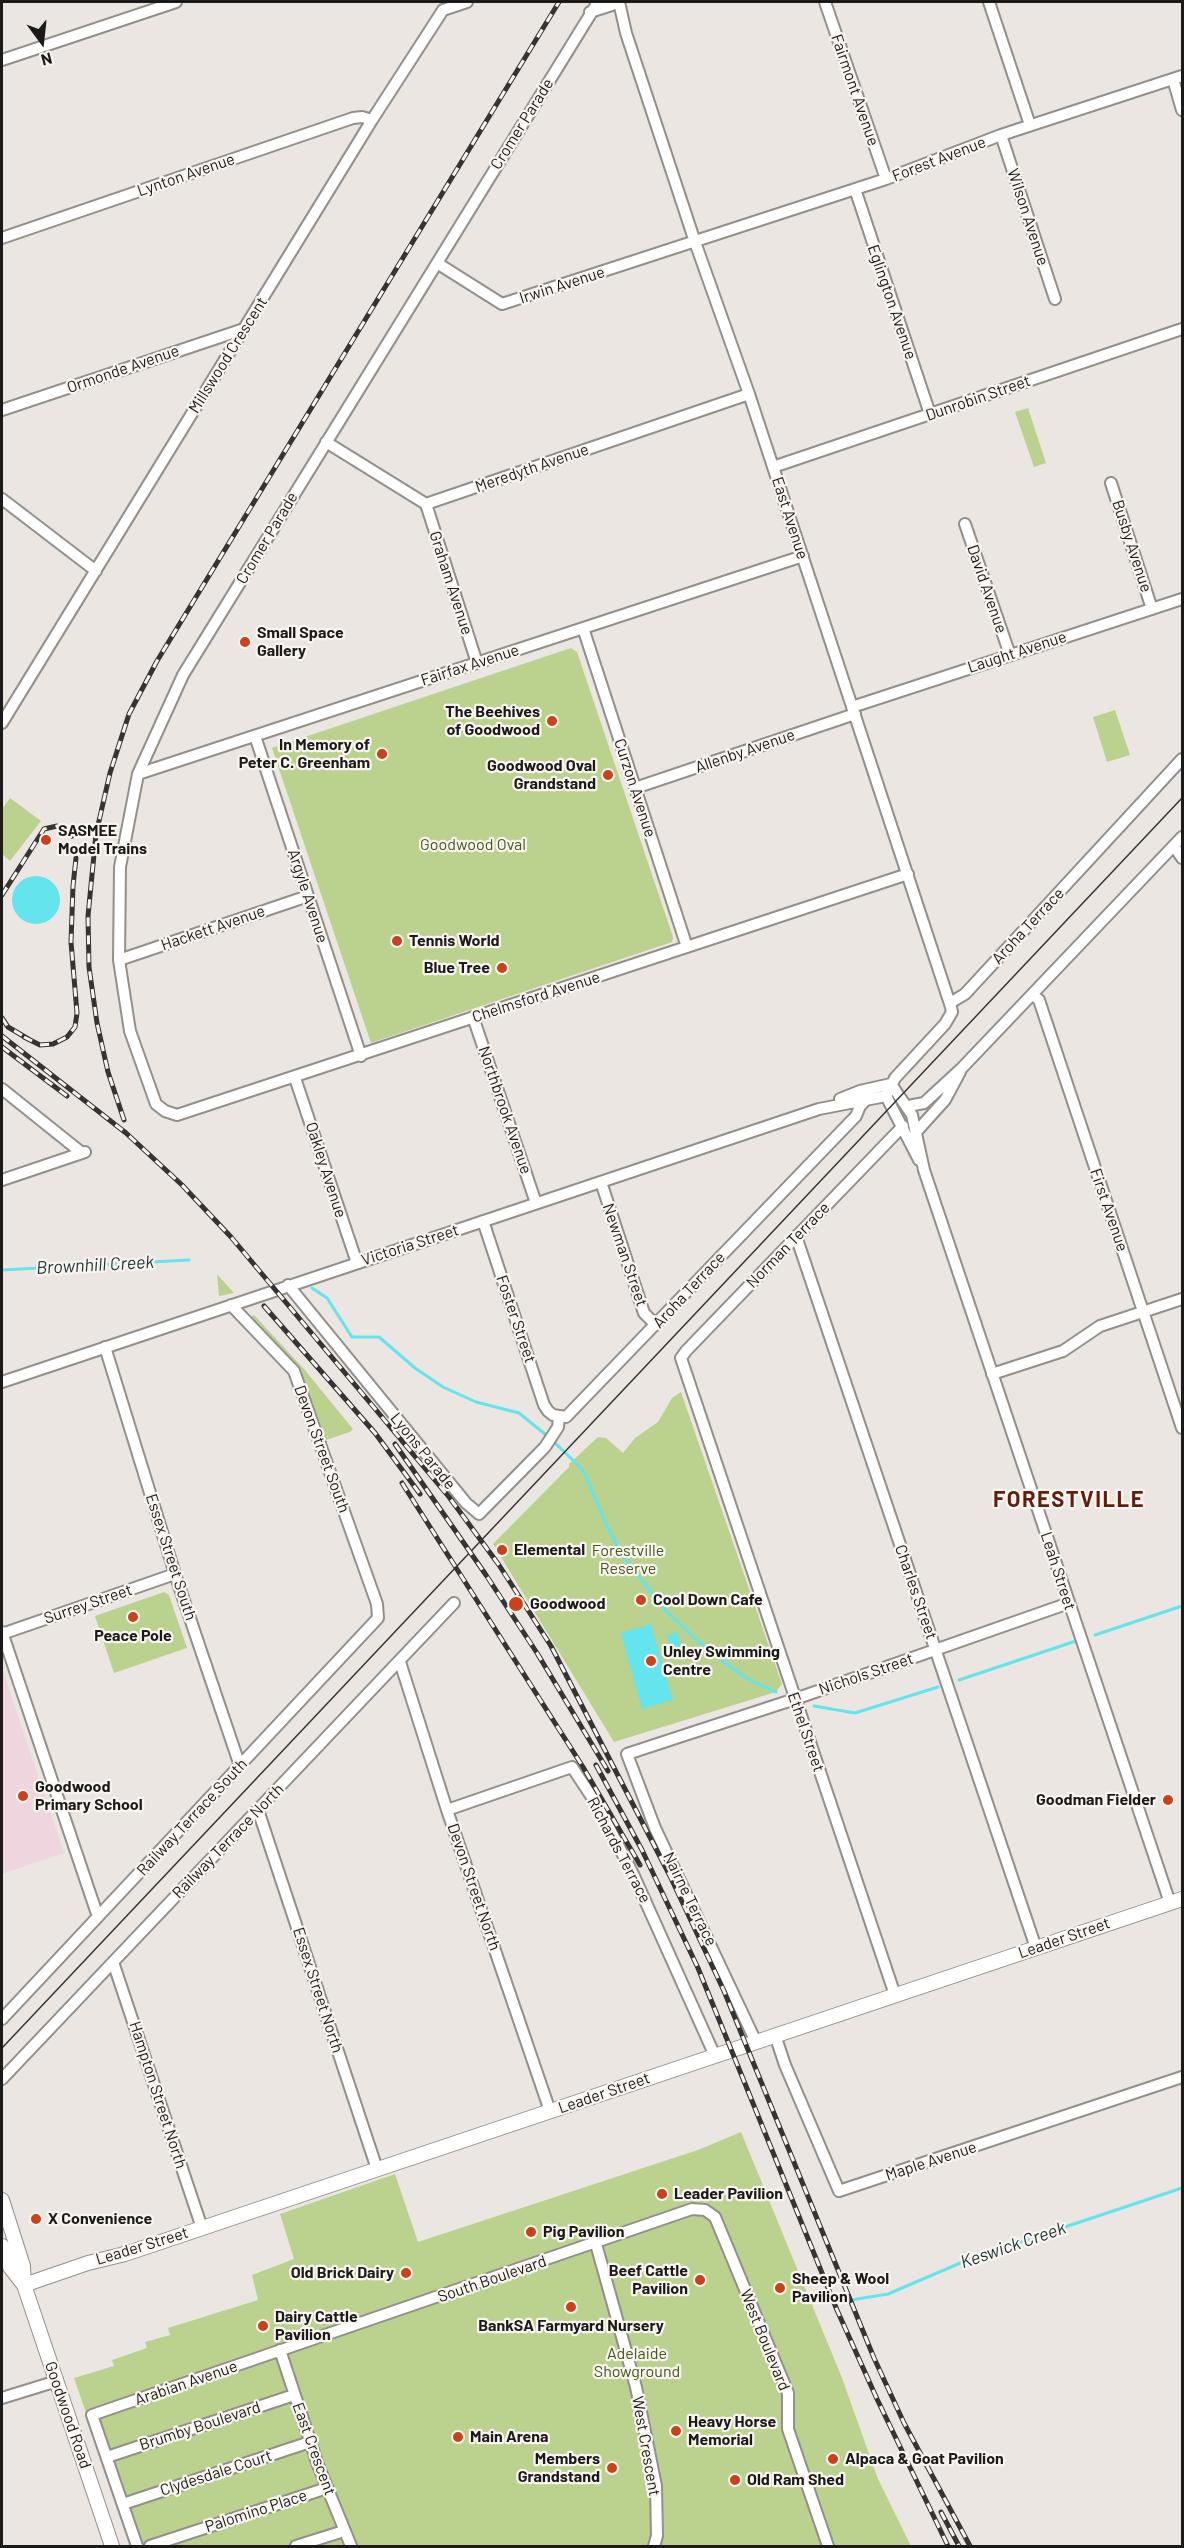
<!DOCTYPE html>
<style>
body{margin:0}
#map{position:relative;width:1184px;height:2548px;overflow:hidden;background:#ebe6e2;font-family:Barlow,sans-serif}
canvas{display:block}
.frame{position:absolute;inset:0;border:3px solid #1c1a19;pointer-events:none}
.north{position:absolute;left:12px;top:12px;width:60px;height:60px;-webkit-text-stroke:4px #f8f4ef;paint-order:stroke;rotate:165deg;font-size:16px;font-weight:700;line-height:24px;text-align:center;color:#1c1a19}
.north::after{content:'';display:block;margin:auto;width:21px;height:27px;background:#1c1a19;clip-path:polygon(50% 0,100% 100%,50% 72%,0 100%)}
</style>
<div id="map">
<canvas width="1184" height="2548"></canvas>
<div class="frame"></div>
<div class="north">N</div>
</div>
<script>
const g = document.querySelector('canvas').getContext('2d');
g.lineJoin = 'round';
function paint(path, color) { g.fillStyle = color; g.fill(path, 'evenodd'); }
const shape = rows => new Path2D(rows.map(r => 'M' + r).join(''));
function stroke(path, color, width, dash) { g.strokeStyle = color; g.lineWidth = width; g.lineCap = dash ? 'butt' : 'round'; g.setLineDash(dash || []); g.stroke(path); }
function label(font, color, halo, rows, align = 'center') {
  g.font = font + ' Barlow,sans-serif'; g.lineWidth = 4.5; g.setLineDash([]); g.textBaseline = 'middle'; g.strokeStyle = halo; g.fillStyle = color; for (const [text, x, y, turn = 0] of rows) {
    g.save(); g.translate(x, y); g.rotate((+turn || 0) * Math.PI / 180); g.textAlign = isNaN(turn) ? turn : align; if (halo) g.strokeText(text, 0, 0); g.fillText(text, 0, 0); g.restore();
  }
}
const education = shape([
 [2,1668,64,1853,2,1874]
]);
const green = shape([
 [1028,408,1046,463,1034,467,1015,412],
 [571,648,577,652,673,937,672,942,371,1043,272,748],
 [1115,710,1130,755,1107,762,1093,717],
 [10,798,41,821,10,861,2,854,2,809],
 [217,1274,234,1293,219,1296],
 [254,1315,304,1369,353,1429,350,1432,326,1440,300,1369,251,1317],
 [681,1392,782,1684,776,1692,614,1742,493,1544,569,1467,569,1464,598,1437,606,1438,623,1453,635,1438,658,1422,672,1398],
 [164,1592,169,1595,187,1648,114,1673,95,1616],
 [741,2132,842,2378,878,2479,911,2546,132,2546,74,2378,114,2366,112,2360,147,2348,145,2342,170,2335,168,2328,258,2300,252,2275,294,2259,280,2214,395,2174,418,2242,698,2150]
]);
const water = shape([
 '12 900a24 24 0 1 1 48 0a24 24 0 1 1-48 0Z',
 [651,1624,673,1700,642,1709,621,1633],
 [677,1632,683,1654,673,1657,667,1635]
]);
const stream = shape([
 [2,1270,189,1260],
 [312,1288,327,1298,352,1337,379,1337,415,1368,443,1387,476,1402,519,1413,551,1439,583,1470,608,1528,623,1556,666,1611,710,1652,748,1679,776,1692],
 [1095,1635,1182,1606],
 [959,1680,1076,1641],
 [814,1706,855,1713,938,1687],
 [845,2301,888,2294,972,2258,1182,2188]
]);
const minor = shape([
 [598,2,183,675,138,774,120,867,119,960,130,1031,156,1104,165,1111,177,1115,908,874],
 [619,2,626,33,695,242,749,394,951,1007,952,1012,945,1024,895,1078,886,1096],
 [825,2,886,179],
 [989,2,1030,125],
 [590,12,612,5],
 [2,60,176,2],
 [1173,79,1182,110],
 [1001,135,1055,299],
 [855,189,930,414],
 [2,238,353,118,362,117,372,120],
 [437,263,502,304,886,179,1001,135,1182,76],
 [2,410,244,329],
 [326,442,426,504,749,394],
 [773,467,1182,329],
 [1111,483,1152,609],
 [2,499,96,571],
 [426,504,477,663],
 [965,524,1010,655],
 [583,628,687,947],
 [852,707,1182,599],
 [2,723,372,120,443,10,467,2],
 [255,736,361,1056],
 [138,774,803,556],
 [635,788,855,714],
 [1174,846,1182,858],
 [119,960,308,896],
 [1033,995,1039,1000,1182,1428],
 [950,1003,965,994,1182,759],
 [473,1017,536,1203],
 [295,1078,357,1263],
 [891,1084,912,1115,924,1170,1170,1903],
 [2,1089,82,1153],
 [886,1096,919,1160],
 [840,1099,860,1091,891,1084],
 [908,1106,924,1103,961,1069,1182,837],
 [917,1131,945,1100,960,1072],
 [2,1180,85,1152],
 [601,1182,644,1313,656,1325],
 [483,1221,544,1405,548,1411,553,1415,566,1417,856,1116,860,1106,867,1099],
 [796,1236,1036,1948],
 [288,1285,466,1503,479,1514,545,1447,558,1427,559,1417],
 [105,1347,175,1574,240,1766],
 [992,1374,1063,1351,1100,1326,1182,1299],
 [2,1382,819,1109,886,1096],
 [2,1632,98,1917],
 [2,1634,175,1574],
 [400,1662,447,1810,550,2111],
 [258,1810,377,2169],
 [447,1810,572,1767,599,1808,634,1876,715,2056],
 [113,1962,202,2228],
 [895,1995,681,1358,686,1351,903,1126],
 [2,2019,378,1618,377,1604,294,1371,231,1305],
 [775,2035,785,2065,839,2191,1182,2077],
 [756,2042,655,1828,627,1754,795,1699,1069,1603],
 [2,2079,454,1603],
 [596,2244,636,2387,656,2486,657,2536,654,2546],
 [280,2350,318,2465,351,2546],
 [2,2398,57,2381],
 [107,2457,294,2395],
 [123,2504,310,2442],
 [137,2546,92,2415,692,2209,705,2210,715,2217,788,2393,788,2429,828,2546],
 [150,2546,327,2488],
 [296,2546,344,2531]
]);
const major = shape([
 [2,2200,23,2266,24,2285,112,2546],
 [2,2246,10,2267,24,2285],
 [24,2285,88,2263,125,2254,1182,1899]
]);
const tram = shape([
 [2,2048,1182,798]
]);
const rail = shape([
 [2,895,44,829,57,826,69,831,72,836],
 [2,1018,8,1027,30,1040],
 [2,1036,126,1133,182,1185,231,1237,449,1497,499,1565,551,1646,670,1876,724,1991,874,2358,904,2423,970,2546],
 [24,1037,40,1045,53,1044,67,1037,75,1027,77,1013,71,942,73,886,76,858],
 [2,1047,67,1096],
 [124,1120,108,1072,97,1023,89,967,88,916,96,834,110,773,129,714,157,661,559,2],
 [264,1306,375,1433,420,1494],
 [395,1444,486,1575,537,1653,608,1771],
 [402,1483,583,1767,640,1865],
 [596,1765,642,1850,698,1968,837,2310,877,2399,948,2546],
 [941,2512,959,2546]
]);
const markers = [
 [245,642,6,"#ca411b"],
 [552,721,6,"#ca411b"],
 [382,754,6,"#ca411b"],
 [608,775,6,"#ca411b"],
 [46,840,6,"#ca411b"],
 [397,941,6,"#ca411b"],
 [502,968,6,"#ca411b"],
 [502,1550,6,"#ca411b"],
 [641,1600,6,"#ca411b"],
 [516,1604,8,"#ca411b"],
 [133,1617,6,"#ca411b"],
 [651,1661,6,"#ca411b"],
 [23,1796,6,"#ca411b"],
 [1168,1800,6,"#ca411b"],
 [662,2194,6,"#ca411b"],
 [36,2219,6,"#ca411b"],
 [531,2232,6,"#ca411b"],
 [406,2273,6,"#ca411b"],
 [700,2280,6,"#ca411b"],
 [780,2288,6,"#ca411b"],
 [571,2307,6,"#ca411b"],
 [263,2326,6,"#ca411b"],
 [676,2431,6,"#ca411b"],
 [458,2437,6,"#ca411b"],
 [833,2459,6,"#ca411b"],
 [612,2468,6,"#ca411b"],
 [735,2480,6,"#ca411b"]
];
const streetNames = [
 ["Fairmont Avenue",855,90,71],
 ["Cromer Parade",522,124,-58],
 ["Forest Avenue",939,159,-21],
 ["Lynton Avenue",186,175,-19],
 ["Wilson Avenue",1028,217,72],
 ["Irwin Avenue",562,285,-18],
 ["Eglington Avenue",892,302,71],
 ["Millswood Crescent",228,355,-58],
 ["Ormonde Avenue",123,369,-19],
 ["Dunrobin Street",978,398,-19],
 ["Meredyth Avenue",532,468,-19],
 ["East Avenue",790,518,72],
 ["Cromer Parade",267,538,-59],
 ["Busby Avenue",1132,546,72],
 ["Graham Avenue",451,583,72],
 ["David Avenue",987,589,71],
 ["Laught Avenue",1017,652,-18],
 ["Fairfax Avenue",470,665,-18],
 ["Allenby Avenue",745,751,-19],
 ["Curzon Avenue",635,788,72],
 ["Argyle Avenue",308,896,72],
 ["Aroha Terrace",1028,926,-47],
 ["Hackett Avenue",213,928,-19],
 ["Chelmsford Avenue",536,997,-18],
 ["Northbrook Avenue",505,1110,71],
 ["Oakley Avenue",326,1170,72],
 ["First Avenue",1109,1210,71],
 ["Victoria Street",410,1245,-18],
 ["Norman Terrace",788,1245,-46],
 ["Newman Street",625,1255,71],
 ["Aroha Terrace",689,1290,-47],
 ["Foster Street",516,1319,71],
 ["Devon Street South",322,1449,70],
 ["Lyons Parade",423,1451,51],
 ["Essex Street South",171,1557,72],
 ["Leah Street",1058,1571,72],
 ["Charles Street",916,1592,71],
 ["Surrey Street",88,1604,-19],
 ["Nichols Street",866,1674,-19],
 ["Ethel Street",806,1732,71],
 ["Railway Terrace South",192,1817,-47],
 ["Railway Terrace North",228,1841,-46],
 ["Richards Terrace",619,1850,62],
 ["Devon Street North",474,1887,71],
 ["Nairne Terrace",690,1899,64],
 ["Leader Street",1064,1938,-19],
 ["Essex Street North",318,1990,72],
 ["Leader Street",604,2093,-19],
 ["Hampton Street North",158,2095,72],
 ["Maple Avenue",931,2161,-18],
 ["Leader Street",142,2246,-17],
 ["South Boulevard",492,2279,-19],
 ["West Boulevard",765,2340,68],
 ["Arabian Avenue",186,2383,-19],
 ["Goodwood Road",68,2415,71],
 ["Brumby Boulevard",200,2426,-18],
 ["West Crescent",646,2446,80],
 ["East Crescent",314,2449,70],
 ["Clydesdale Court",216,2473,-18],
 ["Palomino Place",256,2511,-18]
];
const poiNames = [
 ["Small Space",257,633],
 ["Gallery",257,651],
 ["The Beehives",540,712,"right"],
 ["of Goodwood",540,730,"right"],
 ["In Memory of",370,745,"right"],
 ["Peter C. Greenham",370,763,"right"],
 ["Goodwood Oval",596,766,"right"],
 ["Grandstand",596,784,"right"],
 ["SASMEE",58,831],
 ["Model Trains",58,849],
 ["Tennis World",409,941],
 ["Blue Tree",490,968,"right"],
 ["Elemental",514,1550],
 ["Cool Down Cafe",653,1600],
 ["Goodwood",530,1604],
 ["Peace Pole",133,1636,"center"],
 ["Unley Swimming",663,1652],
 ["Centre",663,1670],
 ["Goodwood",35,1787],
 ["Primary School",35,1805],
 ["Goodman Fielder",1156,1800,"right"],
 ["Leader Pavilion",674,2194],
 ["X Convenience",48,2219],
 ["Pig Pavilion",543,2232],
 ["Beef Cattle",688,2271,"right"],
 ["Pavilion",688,2289,"right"],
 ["Old Brick Dairy",394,2273,"right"],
 ["Sheep & Wool",792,2279],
 ["Pavilion",792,2297],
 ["Dairy Cattle",275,2317],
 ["Pavilion",275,2335],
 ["BankSA Farmyard Nursery",571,2326,"center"],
 ["Heavy Horse",688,2422],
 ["Memorial",688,2440],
 ["Main Arena",470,2437],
 ["Members",600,2459,"right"],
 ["Grandstand",600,2477,"right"],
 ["Alpaca & Goat Pavilion",845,2459],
 ["Old Ram Shed",747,2480]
];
const parkNames = [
 ["Goodwood Oval",473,845],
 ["Forestville",628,1551],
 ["Reserve",628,1569],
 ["Adelaide",637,2354],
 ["Showground",637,2372]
];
const waterNames = [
 ["Brownhill Creek",95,1265,-3],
 ["Keswick Creek",1013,2245,-19]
];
const districtNames = [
 ["FORESTVILLE",1069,1500]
];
paint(education, '#efd6de');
paint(green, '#bbd28f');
paint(water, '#64e4ec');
stroke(stream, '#64e4ec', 3);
stroke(minor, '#938f8b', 14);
stroke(major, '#938f8b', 16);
stroke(minor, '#fff', 10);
stroke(major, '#fff', 14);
stroke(tram, '#363432', 1.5);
stroke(rail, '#363432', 5);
stroke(rail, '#f8f4ef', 3, [9]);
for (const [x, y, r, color] of markers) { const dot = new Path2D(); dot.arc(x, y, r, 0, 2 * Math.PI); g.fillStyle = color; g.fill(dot); stroke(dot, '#f8f4ef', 2); }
label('16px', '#1c1a19', '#f8f4ef', streetNames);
label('bold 16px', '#1c1a19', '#f8f4ef', poiNames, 'left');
label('16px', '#45571c', '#f8f4ef', parkNames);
label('italic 18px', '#1d3335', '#f8f4ef', waterNames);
g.letterSpacing = '1.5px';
label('bold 22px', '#611f0e', '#f8f4ef', districtNames);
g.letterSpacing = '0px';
</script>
